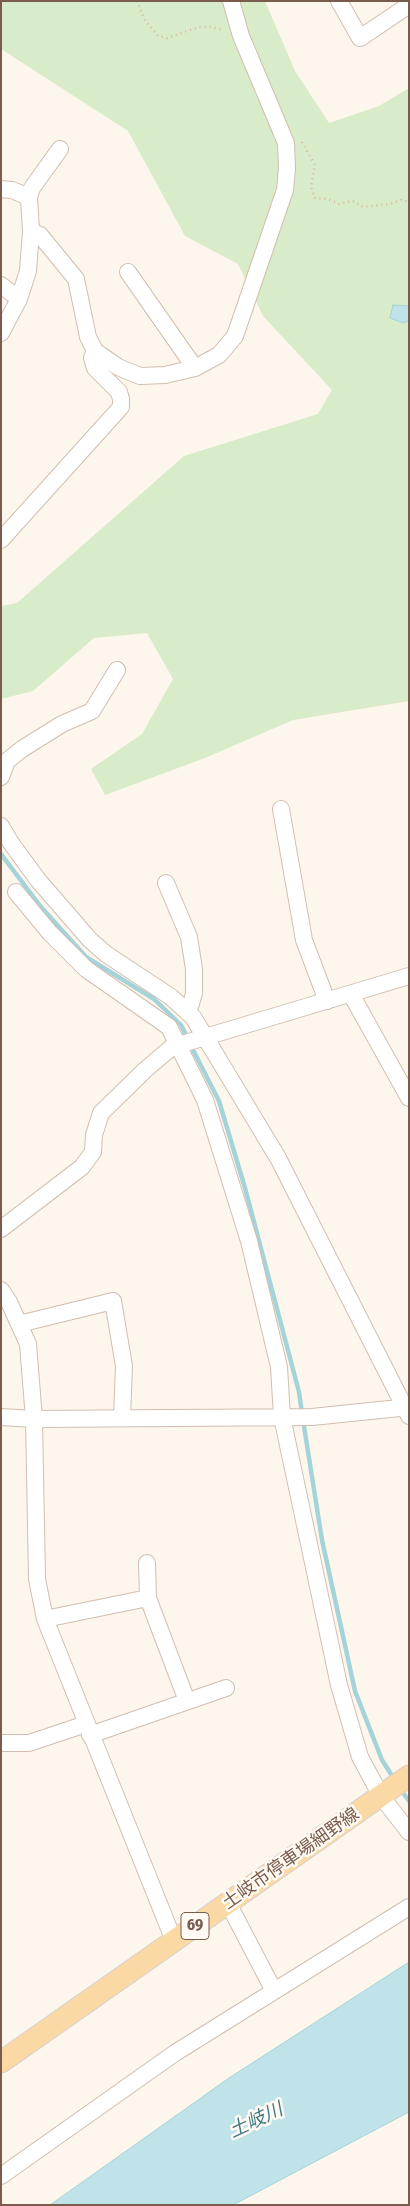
<!DOCTYPE html>
<meta charset="utf-8">
<style>
body{margin:0}
#map{position:relative;width:410px;height:2206px;overflow:hidden;background:#fdf6ec;font-family:"Fira Sans Condensed",sans-serif}
canvas{display:block}
.frame{position:absolute;inset:0;border:2px solid #7a5c4d;pointer-events:none}
</style>
<div id="map">
<canvas width="410" height="2206"></canvas>
<div class="frame"></div>
</div>
<script>
const g = document.querySelector('canvas').getContext('2d');
g.lineJoin = 'round';
function paint(path, color) { g.fillStyle = color; g.fill(path, 'evenodd'); }
const shape = rows => new Path2D(rows.map(r => 'M' + r).join(''));
function stroke(path, color, width, dash) { g.strokeStyle = color; g.lineWidth = width; g.lineCap = dash ? 'butt' : 'round'; g.setLineDash(dash || []); g.stroke(path); }
function label(font, color, halo, rows, align = 'center') {
  g.font = font + ' "Fira Sans Condensed","Noto Sans JP",sans-serif'; g.lineWidth = 5; g.setLineDash([]); g.textBaseline = 'middle'; g.strokeStyle = halo; g.fillStyle = color; for (const [text, x, y, turn = 0] of rows) {
    g.save(); g.translate(x, y); g.rotate((+turn || 0) * Math.PI / 180); g.textAlign = isNaN(turn) ? turn : align; if (halo) g.strokeText(text, 0, 0); g.fillText(text, 0, 0); g.restore();
  }
}
const green = shape([
 [1,1,265,1,295,71,329,123,379,106,409,88,409,701,293,720,205,758,105,795,91,769,142,734,173,679,147,633,94,638,33,691,1,699,1,606,17,603,184,456,318,414,332,390,263,316,238,264,185,236,128,131,1,49]
]);
const water = shape([
 [393,305,409,306,409,321,403,323,390,318,393,305],
 [409,1962,409,2112,233,2205,50,2205,229,2078,409,1962]
]);
const stream = shape([
 [1,854,41,907,86,957,154,999,181,1025,188,1039],
 [191,1046,219,1101,245,1188,299,1392,302,1413],
 [303,1420,322,1540,355,1691,382,1760,394,1779],
 [401,1790,409,1801]
]);
const path = shape([
 [137,1,144,19,158,36,167,38,199,27,210,27,223,30],
 [302,142,315,165,311,187,315,198,328,199,339,204,353,201,363,207,390,204,401,200,409,202]
]);
const minor = shape([
 [339,1,360,38,409,5],
 [1,189,12,190,29,197],
 [31,231,29,197,32,188,60,149],
 [128,272,195,368],
 [1,285,19,299],
 [1,333,19,299,28,271,31,231,40,235,76,279,88,337,95,351,118,367,140,376,165,375,195,368,219,355,235,336,285,190,287,168,286,143,241,36,231,1],
 [1,540,121,407,121,399,119,392,95,368,92,358,95,351],
 [1,777,7,761,22,749,62,724,92,711,117,670],
 [281,809,304,940,327,1001],
 [1,826,11,843,38,880,90,940,106,954,171,997,193,1017,278,1158,409,1416],
 [166,883,189,937,194,969,194,993,191,1004,186,1011],
 [16,892,50,933,86,969,169,1027,205,1100,249,1241,279,1367,282,1417,339,1685,360,1757,381,1796,409,1832],
 [351,994,409,1098],
 [1,1229,82,1167,93,1152,94,1135,101,1113,145,1070,172,1047,409,976],
 [1,1290,9,1302,28,1344,34,1419,37,1579,45,1619,174,1941],
 [19,1324,113,1301,124,1366,122,1418],
 [1,1417,34,1419,312,1417,409,1407],
 [147,1563,148,1598,187,1701],
 [45,1619,148,1598],
 [90,1735,226,1688],
 [1,1743,29,1743,86,1724],
 [228,1903,274,1991],
 [1,2176,175,2053,409,1907]
]);
const major = shape([
 [1,2062,409,1776]
]);
const shields = [
 [195,1926,28]
];
const shieldNames = [
 ["69",195,1926]
];
const streetNames = [
 ["土岐市停車場細野線",291,1859,-35]
];
const waterNames = [
 ["土岐川",256,2121,-25]
];
paint(green, '#d8ecc9');
paint(water, '#bfe3e8');
stroke(water, '#a5d3da', 1);
stroke(stream, '#a5d3da', 4.5);
stroke(minor, '#d1beb0', 18);
stroke(major, '#dad1cd', 23);
stroke(path, '#d9b8a5', 2.5, [1, 4]);
stroke(minor, '#fff', 16);
stroke(major, '#fbd9a5', 21);
for (const [x, y, w] of shields) { const box = new Path2D(); box.roundRect(x - w / 2, y - 13.5, w, 27, 4); g.fillStyle = '#fffaf3'; g.fill(box); stroke(box, '#7a5c4d', 1); }
label('bold 16px', '#7a5c4d', null, shieldNames);
label('18px', '#7a5c4d', '#fffaf3', streetNames);
label('italic 19px', '#437c86', '#fffaf3', waterNames);
</script>
